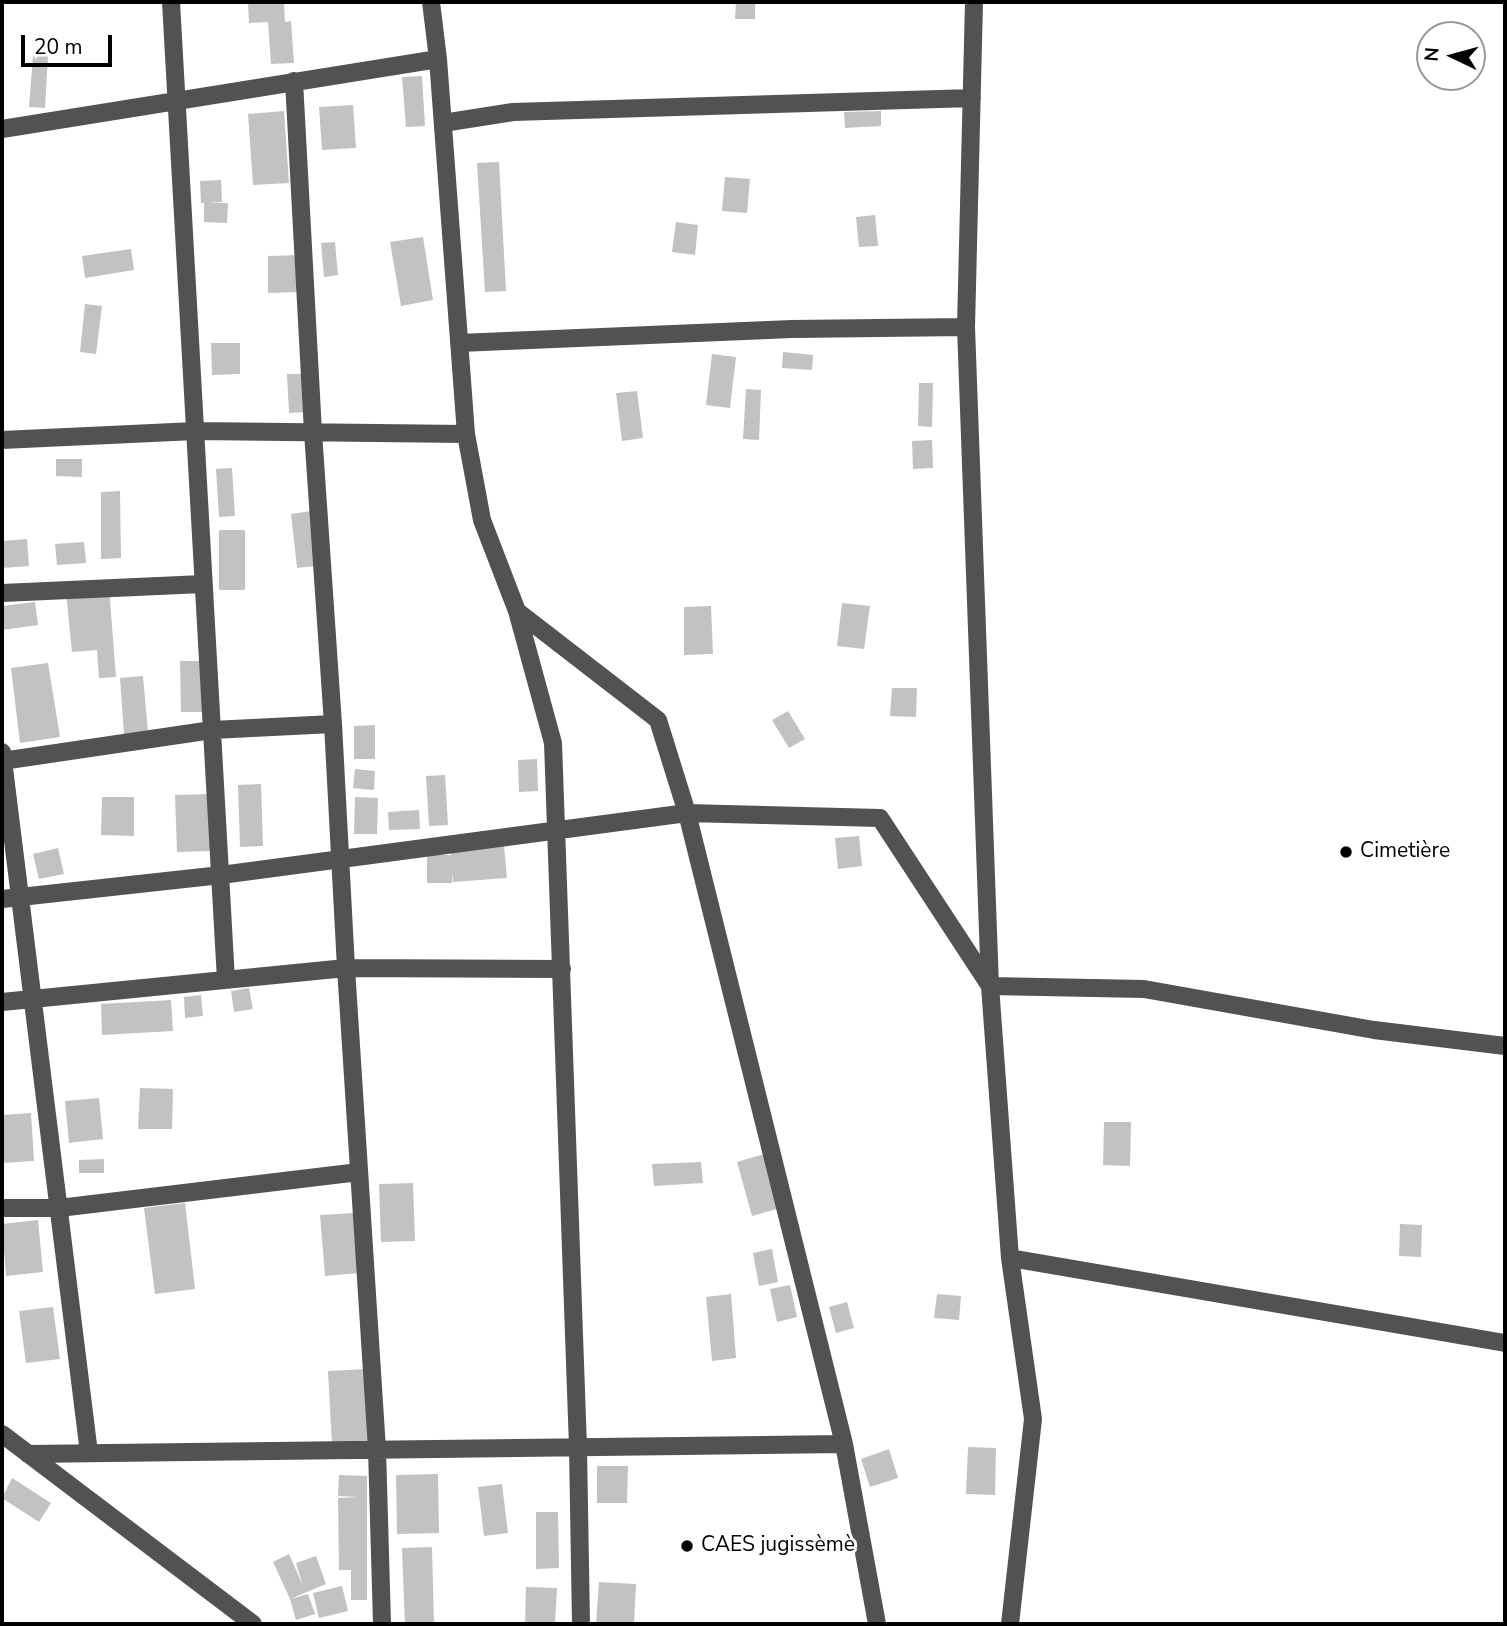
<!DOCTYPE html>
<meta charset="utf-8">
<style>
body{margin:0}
#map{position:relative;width:1507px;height:1626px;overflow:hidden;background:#fff;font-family:"Nunito Sans",sans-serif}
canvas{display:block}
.frame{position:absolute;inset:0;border:4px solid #000;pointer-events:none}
.north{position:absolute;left:1416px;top:21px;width:70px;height:70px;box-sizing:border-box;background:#fff;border:2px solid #999;border-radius:50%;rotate:275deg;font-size:19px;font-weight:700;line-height:28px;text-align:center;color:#000}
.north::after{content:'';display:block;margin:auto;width:24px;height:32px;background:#000;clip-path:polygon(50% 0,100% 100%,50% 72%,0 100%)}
.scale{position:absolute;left:21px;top:35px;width:91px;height:32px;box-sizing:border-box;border:4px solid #000;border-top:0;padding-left:9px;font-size:21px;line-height:24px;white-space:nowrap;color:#000;-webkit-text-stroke:5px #fff;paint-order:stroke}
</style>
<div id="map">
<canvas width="1507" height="1626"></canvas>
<div class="frame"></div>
<div class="north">N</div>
<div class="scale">20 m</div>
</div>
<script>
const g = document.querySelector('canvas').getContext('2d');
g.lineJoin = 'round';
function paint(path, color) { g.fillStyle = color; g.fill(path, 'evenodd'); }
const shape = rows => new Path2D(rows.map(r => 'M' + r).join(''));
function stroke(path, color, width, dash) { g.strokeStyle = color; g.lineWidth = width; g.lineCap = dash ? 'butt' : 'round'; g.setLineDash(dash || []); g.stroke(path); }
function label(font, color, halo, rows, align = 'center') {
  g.font = font + ' "Nunito Sans",sans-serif'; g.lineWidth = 6; g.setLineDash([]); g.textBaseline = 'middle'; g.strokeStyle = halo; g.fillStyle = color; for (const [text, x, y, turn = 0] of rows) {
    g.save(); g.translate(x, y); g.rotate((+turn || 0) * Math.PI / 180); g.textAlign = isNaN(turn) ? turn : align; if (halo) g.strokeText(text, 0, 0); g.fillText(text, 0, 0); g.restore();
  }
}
const building = shape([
 [248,2,284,2,285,22,291,21,294,63,271,64,268,22,249,23],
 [736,2,755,2,755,19,735,19],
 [33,55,48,55,45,108,29,107],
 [422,76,425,126,406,127,402,77],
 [353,105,356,148,322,150,319,107],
 [284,111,289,183,253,185,248,114],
 [881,111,881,126,845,128,844,112],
 [499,162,506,291,485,292,477,163],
 [725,177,750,179,747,213,722,211],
 [221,180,222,202,208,203,228,203,227,223,204,222,204,203,201,203,200,181],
 [875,215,878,246,859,247,856,217],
 [676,222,698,225,695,255,672,252],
 [423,237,433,300,401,306,390,242],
 [335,242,338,275,324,277,321,243],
 [131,249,134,270,85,278,82,256],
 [300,255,301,292,268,293,268,256],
 [85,304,102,306,96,354,80,352],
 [211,343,240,343,240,374,212,375],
 [783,352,813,355,812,370,782,368],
 [712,354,736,357,730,408,706,405],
 [287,374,307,374,308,412,289,413],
 [919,383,933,383,932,427,918,426],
 [746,389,761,390,759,440,743,439],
 [637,391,643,438,622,441,616,393],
 [932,440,933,468,913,469,912,441],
 [56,459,82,459,82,477,56,476],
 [232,468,235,516,219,517,216,469],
 [120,491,121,558,101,559,101,492],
 [311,511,316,566,297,568,291,514],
 [219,530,245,530,245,590,219,590],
 [27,539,29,566,2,568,2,541],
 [84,542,86,563,57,565,55,544],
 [109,588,116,677,99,678,97,650,72,652,66,592],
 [35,602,38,625,2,630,2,606],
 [842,603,870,606,864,649,837,646],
 [711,606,713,654,684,655,684,607],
 [180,661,205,661,206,712,181,712],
 [48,663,60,737,20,743,11,668],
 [143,676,148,732,124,734,120,678],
 [892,688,917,688,916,717,890,716],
 [788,711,805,739,789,748,772,720],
 [375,725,375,759,354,759,354,726],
 [537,759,538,791,519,792,518,760],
 [355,769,375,771,374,790,353,788],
 [445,775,448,825,429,826,426,776],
 [261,784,263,846,240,847,238,785],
 [210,794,212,851,177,852,175,795],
 [102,797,134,797,134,836,101,835],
 [355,797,378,798,377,834,354,834],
 [419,810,420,829,389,830,388,812],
 [859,836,862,866,838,869,835,838],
 [504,845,507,878,453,882,452,873,452,883,427,883,427,855,451,855,451,850],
 [58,848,64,874,39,879,33,854],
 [249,988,253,1009,234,1012,231,991],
 [201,995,203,1016,185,1018,184,997],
 [171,1000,173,1031,102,1035,101,1004],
 [140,1088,173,1089,172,1129,138,1129],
 [99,1098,103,1139,69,1143,65,1101],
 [31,1113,34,1161,2,1163,2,1115],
 [1104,1122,1131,1122,1130,1166,1103,1165],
 [764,1154,780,1208,752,1216,737,1162],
 [104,1159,104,1173,79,1173,79,1160],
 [701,1162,703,1183,654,1186,652,1164],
 [413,1183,415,1241,381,1242,379,1184],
 [185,1203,195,1289,155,1294,144,1208],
 [354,1213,358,1273,325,1276,320,1215],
 [38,1220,43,1272,6,1276,2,1224],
 [1400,1224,1422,1225,1421,1257,1399,1256],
 [772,1249,778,1282,759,1286,753,1253],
 [790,1285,797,1317,777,1322,770,1289],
 [731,1294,736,1358,712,1361,706,1297],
 [937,1294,961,1296,959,1320,934,1318],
 [847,1302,854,1328,836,1333,829,1307],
 [53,1307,60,1359,26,1363,19,1311],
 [366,1369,370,1443,332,1445,328,1371],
 [968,1447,996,1448,995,1495,966,1494],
 [889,1449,898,1478,870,1487,861,1459],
 [597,1466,628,1466,627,1503,597,1503],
 [438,1474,439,1533,397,1534,396,1475],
 [339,1475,367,1476,367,1600,351,1600,351,1570,339,1570,338,1498,358,1497,338,1496],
 [12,1478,51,1503,39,1522,2,1498],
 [502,1484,508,1533,484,1536,478,1487],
 [536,1512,558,1512,559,1568,536,1569],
 [432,1547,434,1624,405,1624,402,1548],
 [289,1554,303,1586,296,1563,316,1556,326,1584,290,1599,273,1562],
 [599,1582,636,1584,634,1624,596,1624],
 [342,1586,348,1611,319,1618,313,1593],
 [526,1587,557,1588,555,1624,525,1624],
 [308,1594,315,1614,296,1620,290,1599]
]);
const minor = shape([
 [171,2,226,980],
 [431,2,438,59,466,434,482,520,517,611,553,743,578,1447,581,1624],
 [974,2,966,327,990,986,1010,1258,1033,1419,1010,1624],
 [294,81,313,432,333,724],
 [443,123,513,112,972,98],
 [2,129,438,59],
 [459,343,792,329,966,327],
 [2,440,195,431,466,434],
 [2,593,203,584],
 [517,611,658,720,687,813,844,1444,877,1624],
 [2,752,89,1453],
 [2,761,212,730,333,724,346,968,377,1449,382,1624],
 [2,899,221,875,687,813,880,818,990,986,1144,989,1374,1030,1505,1046],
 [2,1002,346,968,562,969],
 [2,1208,59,1208,359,1172],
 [1010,1258,1505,1343],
 [2,1434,253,1624],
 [28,1454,844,1444]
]);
const markers = [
 [1346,852,7,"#000"],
 [687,1546,7,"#000"]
];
const poiNames = [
 ["Cimetière",1360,852],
 ["CAES jugissèmè",701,1546]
];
paint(building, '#c2c2c2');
stroke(minor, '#525252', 18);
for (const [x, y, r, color] of markers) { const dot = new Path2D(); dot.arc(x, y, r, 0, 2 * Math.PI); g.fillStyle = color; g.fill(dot); stroke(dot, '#fff', 2.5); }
label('21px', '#000', '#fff', poiNames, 'left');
</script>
